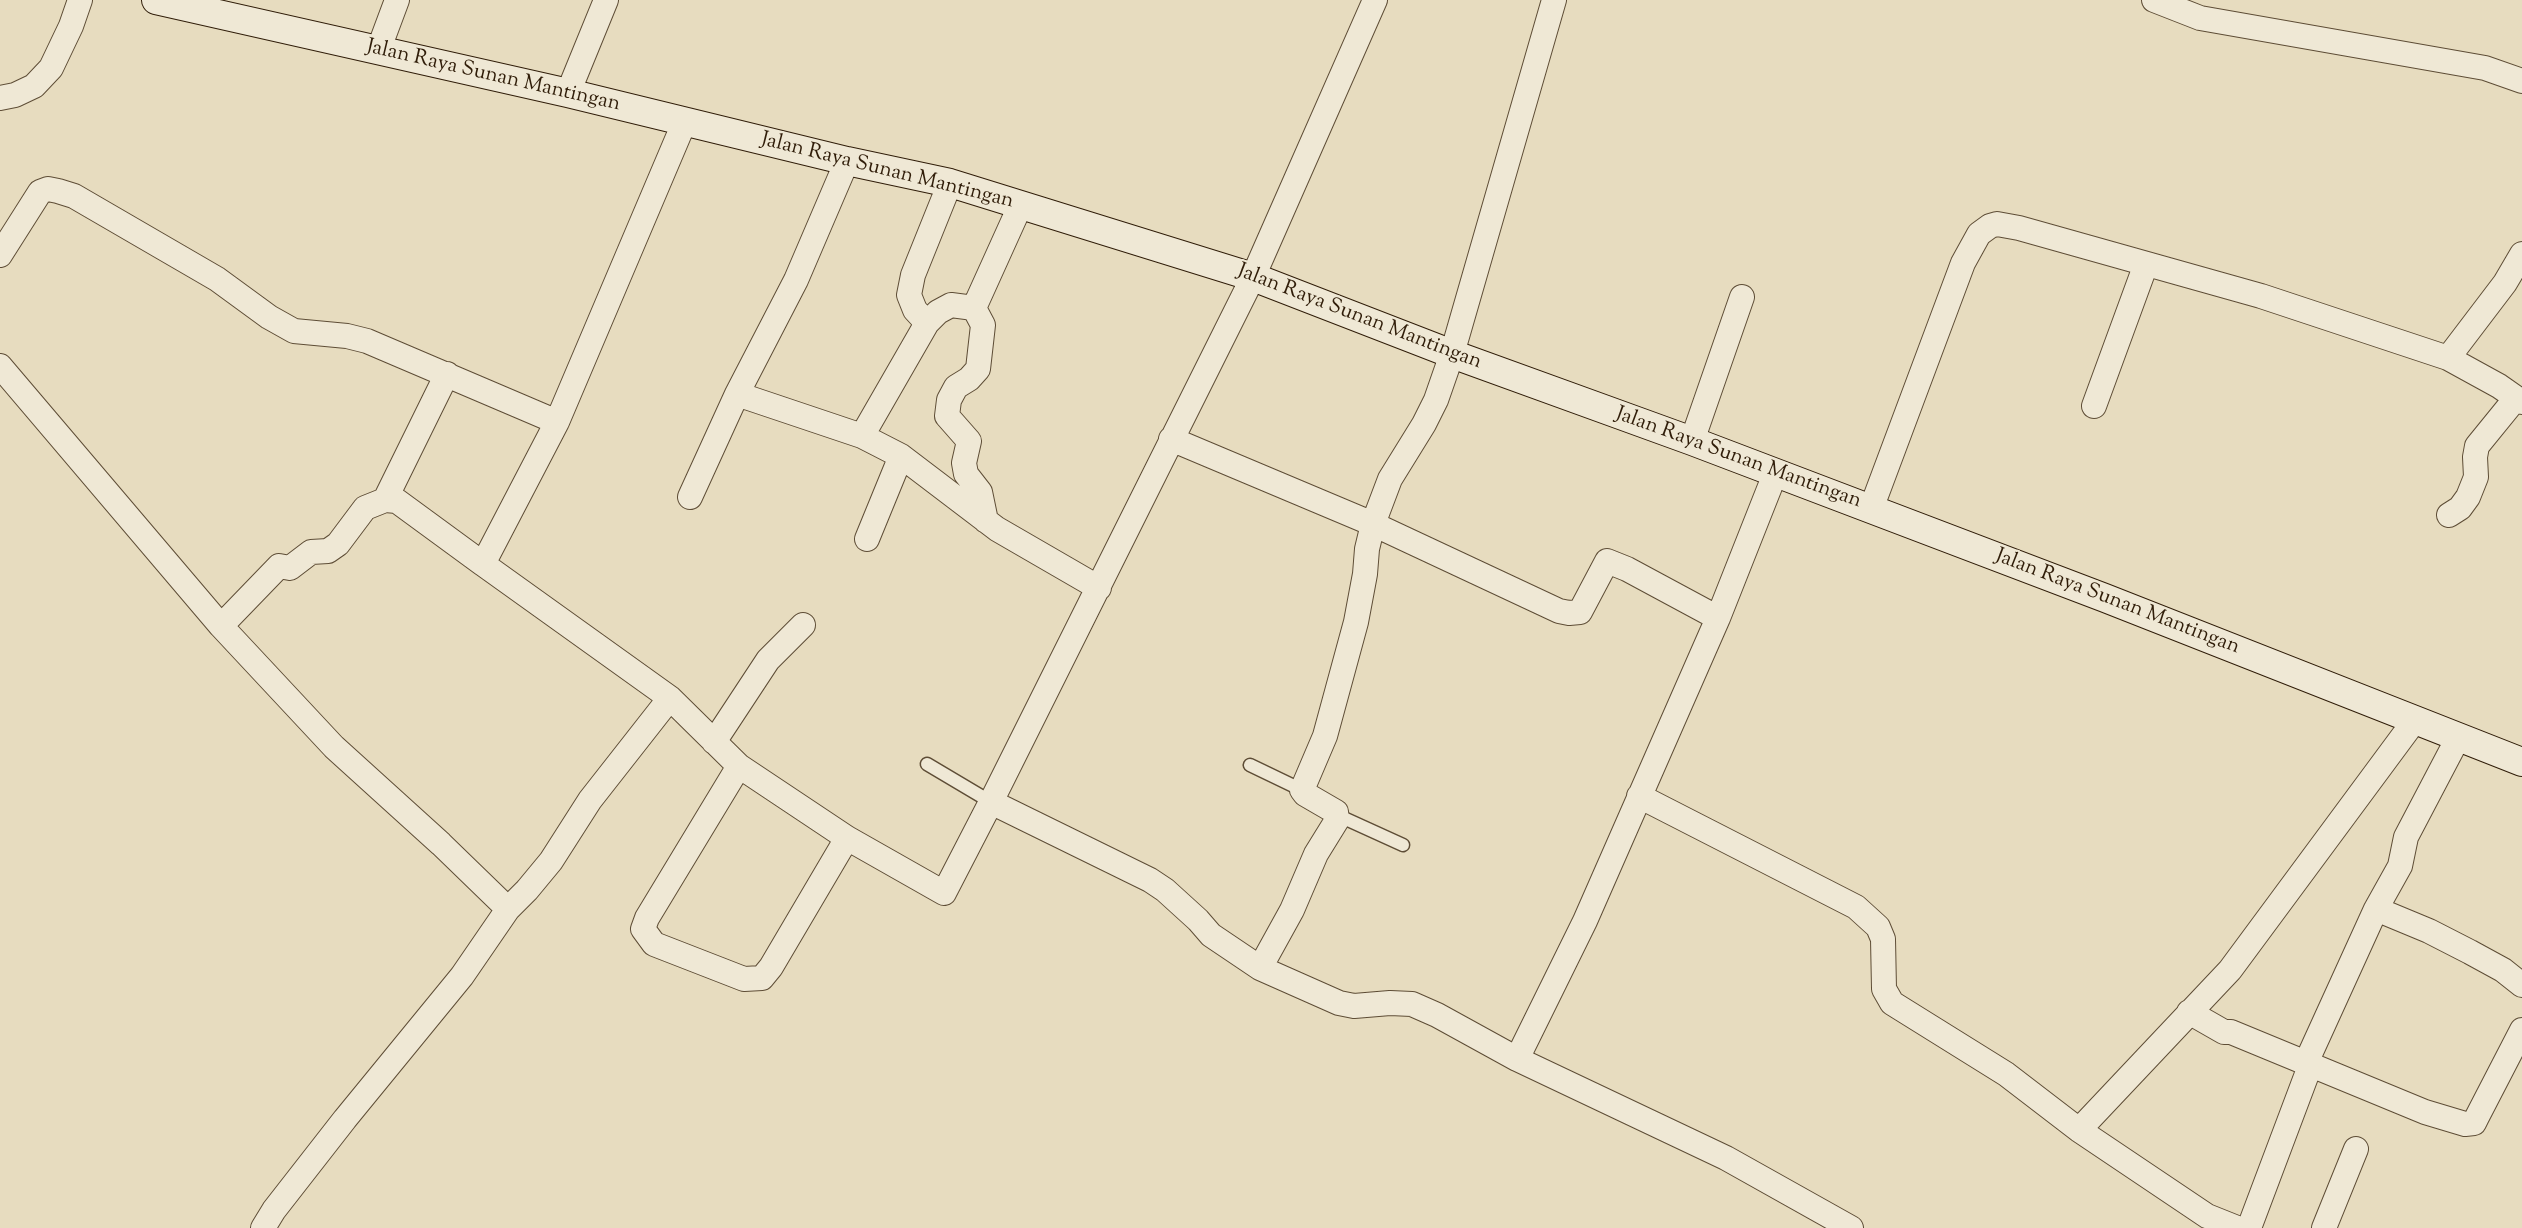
<!DOCTYPE html>
<style>
body{margin:0}
canvas{display:block;background:#e7dcbf}
</style>
<canvas width="2522" height="1228"></canvas>
<script>
const g = document.querySelector('canvas').getContext('2d');
g.lineJoin = 'round';
const shape = rows => new Path2D(rows.map(r => 'M' + r).join(''));
function stroke(path, color, width, dash) { g.strokeStyle = color; g.lineWidth = width; g.lineCap = dash ? 'butt' : 'round'; g.setLineDash(dash || []); g.stroke(path); }
function label(font, color, halo, rows, align = 'center') {
  g.font = font + ' "Sorts Mill Goudy",serif'; g.lineWidth = 4; g.setLineDash([]); g.textBaseline = 'middle'; g.strokeStyle = halo; g.fillStyle = color; for (const [text, x, y, turn = 0] of rows) {
    g.save(); g.translate(x, y); g.rotate((+turn || 0) * Math.PI / 180); g.textAlign = isNaN(turn) ? turn : align; if (halo) g.strokeText(text, 0, 0); g.fillText(text, 0, 0); g.restore();
  }
}
const lane = shape([
 [927,764,991,802],
 [1250,765,1302,790],
 [1337,815,1403,845]
]);
const street = shape([
 [1375,0,1253,277,991,802,1150,880,1165,890,1198,920,1211,935,1260,968,1339,1003,1354,1006,1390,1003,1412,1004,1437,1015,1517,1059,1726,1158,1851,1228],
 [1554,0,1452,354,1436,400,1424,424,1390,479,1373,524,1559,611,1569,613,1580,612,1607,561,1627,569,1718,618],
 [2154,0,2200,18,2485,68,2522,81],
 [378,51,397,0],
 [568,93,606,0],
 [0,98,15,95,34,86,51,68,71,26,80,0],
 [0,255,40,192,48,189,58,191,74,196,217,279,269,317,294,331,347,336,367,341,557,422,684,123],
 [974,308,983,325,978,369,969,379,956,387,949,400,947,416,969,441,964,463,966,474,980,492,986,521],
 [927,323,915,310,909,295,913,275,950,183],
 [2448,358,2505,283,2522,254],
 [0,366,221,626,334,747,441,844,508,909,462,976,345,1119,274,1210,263,1228],
 [737,394,862,436,901,456,997,529,1099,588],
 [2094,406,2146,264],
 [557,422,483,564,670,698,739,766,847,838,944,893,991,802],
 [862,436,927,323,938,312,951,305,974,308,1021,204],
 [1171,439,1373,524,1367,549,1365,574,1356,622,1325,736,1302,790,1305,794,1336,812,1337,820,1316,854,1292,910,1260,968],
 [1692,441,1742,297],
 [690,497,737,394,796,280,847,161],
 [385,500,397,501,483,564],
 [1871,509,1963,263,1979,234,1990,226,1997,224,2019,228,2261,296,2448,358,2499,386,2522,402],
 [2449,515,2460,508,2468,497,2476,477,2475,457,2477,446,2516,398],
 [867,539,901,456],
 [221,626,279,566,290,568,311,552,328,551,338,544,365,508,385,500,447,374],
 [714,742,768,660,803,625],
 [739,766,647,918,643,929,654,944,744,979,762,978,771,967,847,838],
 [1639,796,1856,907,1878,927,1883,939,1884,989,1892,1003,2006,1074,2079,1130,2207,1216,2237,1228],
 [508,909,527,890,551,861,590,800,670,698],
 [2376,909,2429,931,2470,952,2503,970,2522,985],
 [2189,1012,2224,1032,2231,1032,2425,1112,2465,1124,2474,1123,2477,1117,2522,1030],
 [1517,1059,1585,921,1718,618,1775,474],
 [2079,1130,2230,970,2415,720],
 [2249,1228,2310,1066,2310,1054,2376,909,2400,866,2406,837,2459,736],
 [2324,1228,2356,1149]
]);
const secondary = shape([
 [156,0,568,93,847,161,950,183,1253,277,1452,354,1692,441,2105,598,2522,762]
]);
const streetNames = [
 ["Jalan Raya Sunan Mantingan",493,77,13],
 ["Jalan Raya Sunan Mantingan",887,172,14],
 ["Jalan Raya Sunan Mantingan",1359,318,21],
 ["Jalan Raya Sunan Mantingan",1738,459,20],
 ["Jalan Raya Sunan Mantingan",2117,603,21]
];
stroke(lane, '#5e4d36', 15);
stroke(street, '#5e4d36', 26);
stroke(secondary, '#301d09', 30);
stroke(lane, '#efe8d5', 12);
stroke(street, '#efe8d5', 24);
stroke(secondary, '#efe8d5', 28);
label('21px', '#301d09', '#efe8d5', streetNames);
</script>
